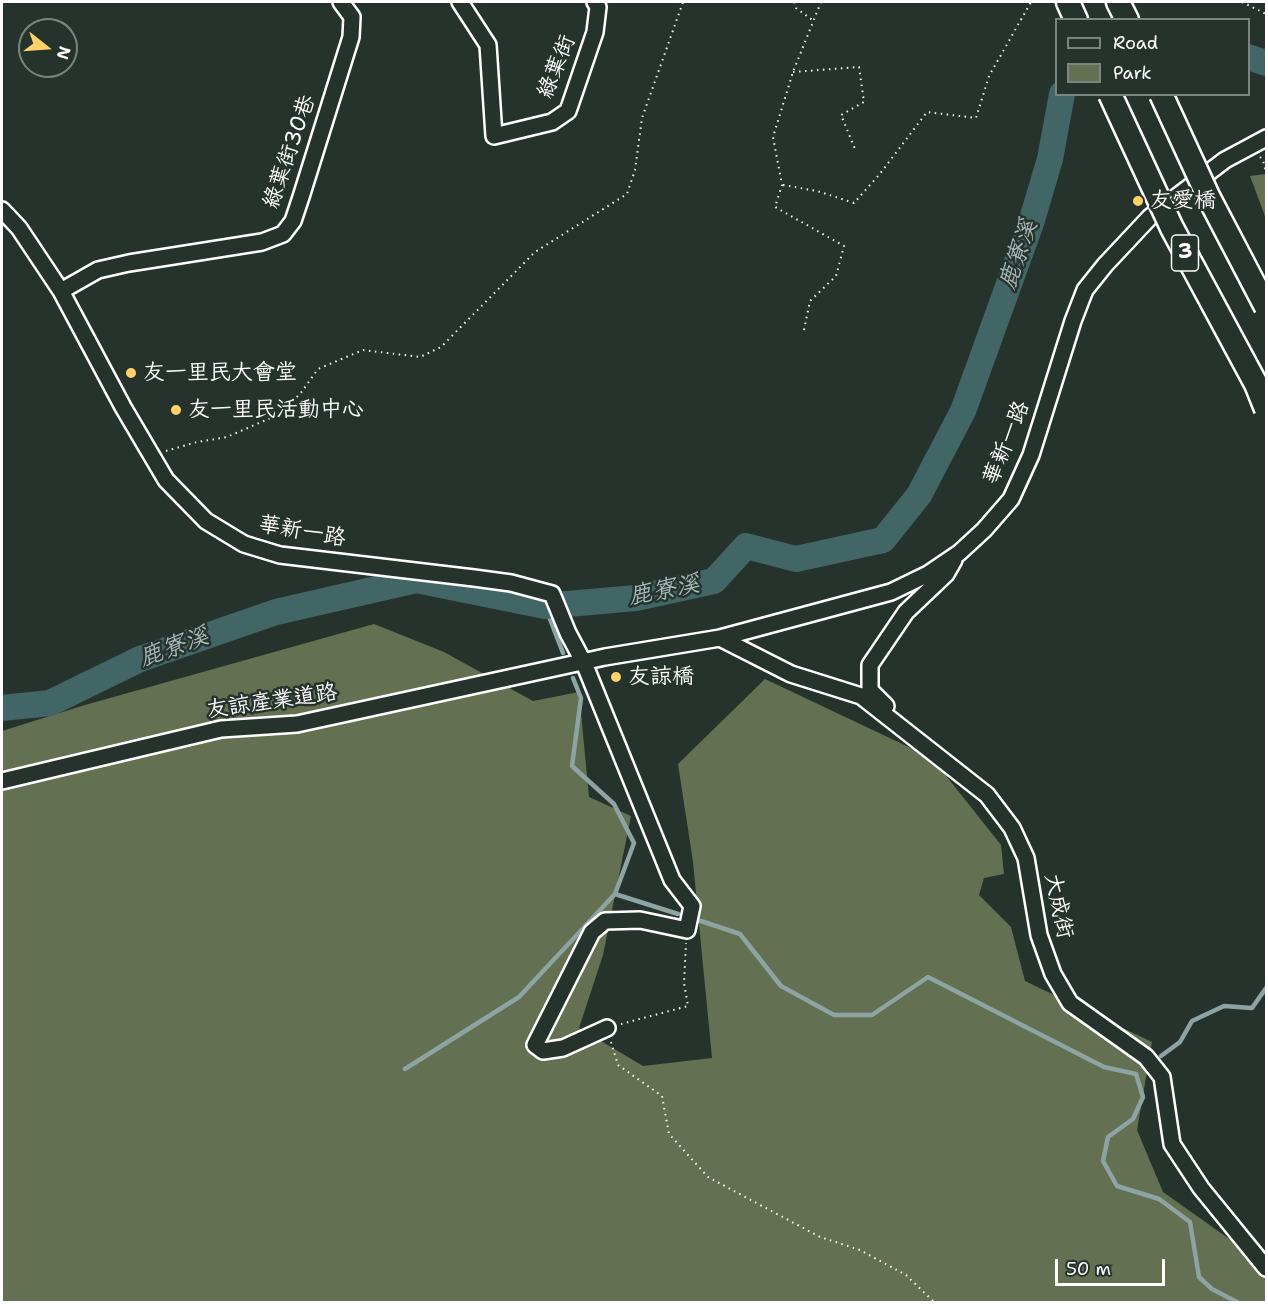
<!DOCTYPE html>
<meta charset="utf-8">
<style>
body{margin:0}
#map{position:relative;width:1268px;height:1304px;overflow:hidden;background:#26332d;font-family:"Shantell Sans",sans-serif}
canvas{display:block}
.frame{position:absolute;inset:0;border:3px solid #fff;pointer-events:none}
.legend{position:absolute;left:1055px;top:18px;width:195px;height:78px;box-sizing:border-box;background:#26332d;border:2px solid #7d8581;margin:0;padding:8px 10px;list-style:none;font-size:18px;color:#fff}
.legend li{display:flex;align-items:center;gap:12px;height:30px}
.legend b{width:30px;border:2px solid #7d8581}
.north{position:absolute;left:18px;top:18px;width:60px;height:60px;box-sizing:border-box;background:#26332d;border:2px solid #7d8581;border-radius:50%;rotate:107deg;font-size:16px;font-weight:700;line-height:24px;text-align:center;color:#fff}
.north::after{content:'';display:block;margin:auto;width:21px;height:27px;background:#ffd166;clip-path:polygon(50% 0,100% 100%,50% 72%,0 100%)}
.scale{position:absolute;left:1055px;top:1259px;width:110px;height:27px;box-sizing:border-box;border:3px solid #fff;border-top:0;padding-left:8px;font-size:18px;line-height:21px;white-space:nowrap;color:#fff;-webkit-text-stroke:4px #26332d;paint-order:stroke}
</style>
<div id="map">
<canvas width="1268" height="1304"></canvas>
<div class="frame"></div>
<ul class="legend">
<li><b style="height:8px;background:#26332d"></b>Road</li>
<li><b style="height:16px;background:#637051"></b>Park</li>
</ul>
<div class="north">N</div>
<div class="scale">50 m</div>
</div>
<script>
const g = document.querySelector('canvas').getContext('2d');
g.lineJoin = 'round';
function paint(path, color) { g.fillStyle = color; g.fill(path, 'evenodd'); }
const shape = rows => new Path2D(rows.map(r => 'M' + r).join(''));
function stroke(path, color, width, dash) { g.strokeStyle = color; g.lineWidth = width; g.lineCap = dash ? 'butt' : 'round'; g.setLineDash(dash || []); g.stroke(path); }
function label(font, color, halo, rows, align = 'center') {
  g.font = font + ' "Shantell Sans","LXGW WenKai TC",sans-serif'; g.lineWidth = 5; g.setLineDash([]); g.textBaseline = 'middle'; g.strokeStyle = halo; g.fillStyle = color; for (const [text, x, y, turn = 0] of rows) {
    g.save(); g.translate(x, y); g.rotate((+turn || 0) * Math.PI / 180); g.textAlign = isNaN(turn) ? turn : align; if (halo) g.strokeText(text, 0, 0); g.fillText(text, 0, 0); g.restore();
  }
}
const green = shape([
 [1266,174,1266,219,1250,176],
 [374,624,444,652,533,701,579,692,589,797,631,816,603,955,579,1028,643,1066,712,1058,693,862,678,764,765,679,932,758,1001,845,1004,874,984,878,979,895,1011,927,1025,981,1152,1042,1137,1130,1163,1192,1266,1265,1266,1302,2,1302,2,731,85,705]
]);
const stream = shape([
 [545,606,563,653],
 [573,678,581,698,572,766,614,804,634,843,615,894,678,914],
 [701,921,740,934,781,986,834,1015,872,1015,928,977,1104,1067,1136,1074,1143,1097,1133,1119,1108,1137,1103,1161,1117,1186,1159,1199,1190,1222,1199,1277,1212,1289,1237,1302],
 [1161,1056,1180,1042,1192,1021,1224,1006,1252,1008,1266,988],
 [405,1069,519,997,615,894]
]);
const river = shape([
 [1248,57,1266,63],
 [2,708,50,703,140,659,276,612,416,580,545,606,636,598,714,581,746,546,796,559,883,540,919,495,963,411,1031,223,1050,159,1062,94]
]);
const path = shape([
 [794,2,796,8,814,21],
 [1242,2,1266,14],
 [793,72,859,67,864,102,841,115,855,149],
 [1260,157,1263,160,1266,173],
 [783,185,817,191,854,203,879,175,927,112,976,118,989,76,1031,2],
 [804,330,810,301,836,276,844,246,775,207,782,185,773,137,793,72,821,2],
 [166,451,197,442,227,437,275,416,300,394,318,369,363,350,420,357,441,347,535,252,627,194,635,170,642,118,683,2],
 [621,1024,688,1006,684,983,686,943],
 [611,1042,618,1065,662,1096,669,1134,708,1177,820,1237,860,1250,906,1275,934,1302]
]);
const minor = shape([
 [460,2,488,45,494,136,552,122,568,111,595,32,598,7,595,2],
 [2,210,19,228,61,291,123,407,166,480,206,521,244,544,280,555,474,578,511,583,552,594,568,633,584,663,672,880,692,906,687,930,640,920,605,921,592,932,535,1045,543,1051,563,1048,607,1028],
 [61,291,98,270,129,263,262,242,283,234,293,221,301,197,351,37,352,17,341,2],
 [720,638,791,674,861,696,987,795,1012,828,1026,858,1039,935,1053,974,1070,1003,1146,1057,1162,1077,1172,1144,1201,1188,1266,1268],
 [886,706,870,690,870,665,906,612,946,574,954,560],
 [2,781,221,729,297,724,605,657,720,638,891,592,928,574,959,553,984,530,1011,499,1031,455,1073,321,1085,290,1105,265,1150,217,1225,160,1266,138]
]);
const highway = shape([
 [1068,2,1076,20],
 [1118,2,1127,20]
]);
const highwayBridge = shape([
 [1110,94,1172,228,1256,384,1266,409],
 [1161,94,1208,196,1266,307]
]);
const markers = [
 [1138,201,6,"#ffd166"],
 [131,373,6,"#ffd166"],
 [176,410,6,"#ffd166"],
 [616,677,6,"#ffd166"]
];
const shields = [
 [1185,253,27]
];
const shieldNames = [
 ["3",1185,253]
];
const streetNames = [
 ["綠葉街",557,67,-68],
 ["綠葉街30巷",290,152,-71],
 ["華新一路",1007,443,-68],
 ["華新一路",302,532,10],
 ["友諒產業道路",272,702,-8],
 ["大成街",1058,906,78]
];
const poiNames = [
 ["友愛橋",1150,201],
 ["友一里民大會堂",143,373],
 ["友一里民活動中心",188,410],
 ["友諒橋",628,677]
];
const waterNames = [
 ["鹿寮溪",1019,255,-71],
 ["鹿寮溪",664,591,-11],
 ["鹿寮溪",174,648,-20]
];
paint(green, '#637051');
stroke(stream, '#8ea3a3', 4.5);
stroke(river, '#426666', 26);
stroke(minor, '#fff', 20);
stroke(highway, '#fff', 27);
stroke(path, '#fff', 2, [1.5, 4.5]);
stroke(minor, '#26332d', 15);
stroke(highway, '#26332d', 22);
stroke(highwayBridge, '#fff', 27, []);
stroke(highwayBridge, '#26332d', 22);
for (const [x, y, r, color] of markers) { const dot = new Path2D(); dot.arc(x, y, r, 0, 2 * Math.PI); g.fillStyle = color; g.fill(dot); stroke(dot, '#26332d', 2); }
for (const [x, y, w] of shields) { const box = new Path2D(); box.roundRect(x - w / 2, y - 18, w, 36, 4.5); g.fillStyle = '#26332d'; g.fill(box); stroke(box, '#fff', 1.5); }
label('bold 21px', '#fff', null, shieldNames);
label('22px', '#fff', '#26332d', streetNames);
label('22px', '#fff', '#26332d', poiNames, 'left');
label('italic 24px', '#aababa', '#26332d', waterNames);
</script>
